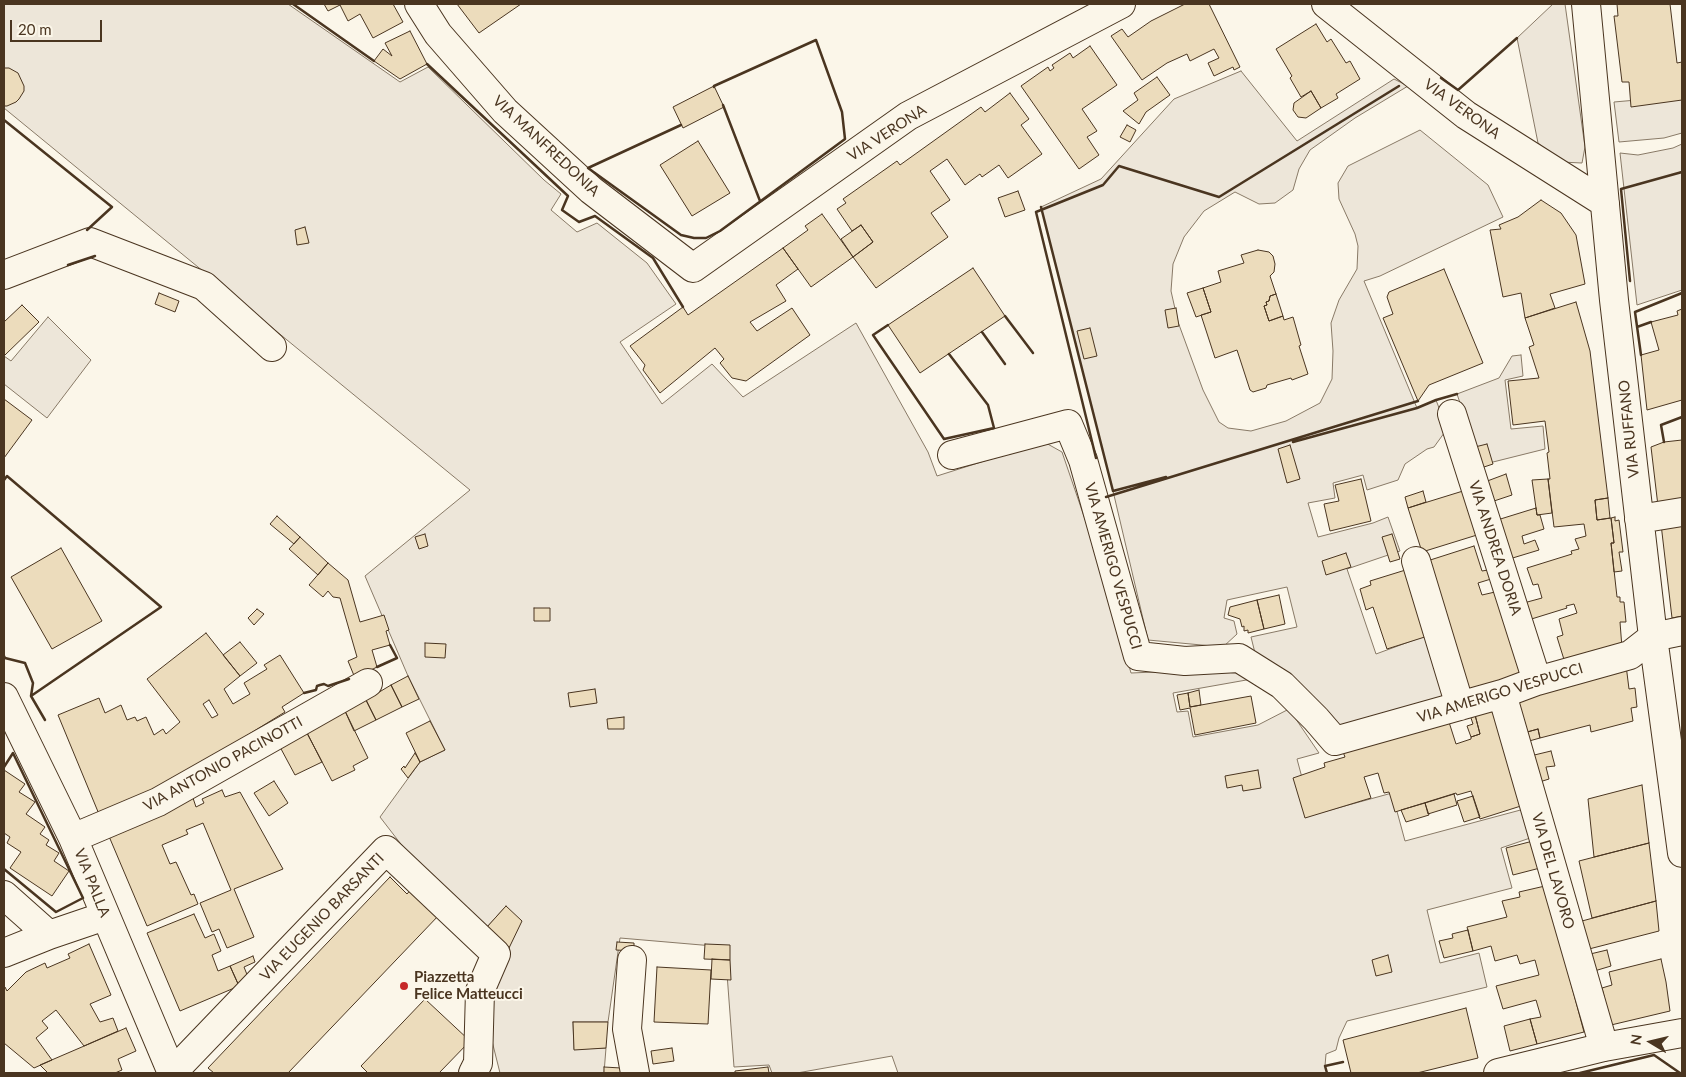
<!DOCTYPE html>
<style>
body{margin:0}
#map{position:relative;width:1686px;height:1077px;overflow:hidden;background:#fbf6e9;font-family:Lato,sans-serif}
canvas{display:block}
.frame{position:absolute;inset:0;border:5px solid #4a3520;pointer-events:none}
.north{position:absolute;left:1626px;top:1017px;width:50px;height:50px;-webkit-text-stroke:4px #fbf6e9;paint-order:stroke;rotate:279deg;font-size:14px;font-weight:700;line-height:20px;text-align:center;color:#4a3520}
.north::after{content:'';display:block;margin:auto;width:18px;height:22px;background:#4a3520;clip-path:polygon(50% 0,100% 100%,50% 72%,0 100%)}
.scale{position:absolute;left:10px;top:20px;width:92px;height:22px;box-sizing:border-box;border:2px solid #4a3520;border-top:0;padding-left:6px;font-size:15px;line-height:18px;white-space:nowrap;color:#4a3520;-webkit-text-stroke:4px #fbf6e9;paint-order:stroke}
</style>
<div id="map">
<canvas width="1686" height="1077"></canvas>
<div class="frame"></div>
<div class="north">N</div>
<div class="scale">20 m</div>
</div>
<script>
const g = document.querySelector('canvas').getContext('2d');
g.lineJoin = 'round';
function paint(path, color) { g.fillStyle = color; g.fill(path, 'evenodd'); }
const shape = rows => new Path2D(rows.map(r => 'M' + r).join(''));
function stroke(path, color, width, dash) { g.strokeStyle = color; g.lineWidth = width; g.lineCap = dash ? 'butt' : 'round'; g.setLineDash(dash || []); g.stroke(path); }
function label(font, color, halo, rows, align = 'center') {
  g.font = font + ' Lato,sans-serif'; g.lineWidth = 4; g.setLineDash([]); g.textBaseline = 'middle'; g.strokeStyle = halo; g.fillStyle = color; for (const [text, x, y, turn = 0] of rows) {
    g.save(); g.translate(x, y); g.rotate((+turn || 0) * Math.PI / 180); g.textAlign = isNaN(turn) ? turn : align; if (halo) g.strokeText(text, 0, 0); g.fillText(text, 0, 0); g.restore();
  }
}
const green = shape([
 [4,4,288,4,400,82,428,67,544,180,561,194,551,210,577,232,597,223,647,263,676,304,620,342,662,404,712,364,743,397,856,323,928,452,937,476,1044,442,1062,452,1102,569,1131,673,1226,669,1252,679,1173,693,1177,712,1188,711,1193,737,1258,725,1289,709,1319,753,1297,759,1312,815,1392,793,1405,841,1528,808,1536,836,1501,848,1512,888,1427,910,1440,963,1479,953,1487,987,1347,1021,1339,1038,1336,1050,1326,1054,1325,1066,1327,1073,898,1073,892,1056,797,1073,772,1073,769,1065,734,1067,725,947,620,938,608,1022,573,1022,574,1049,606,1048,604,1073,500,1073,487,1021,497,975,509,948,506,906,487,927,407,852,380,817,420,762,445,750,408,676,365,576,470,490,4,108,4,4],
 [1553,4,1565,4,1585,147,1582,163,1561,162,1538,143,1517,38,1553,4],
 [1241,71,1297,141,1394,79,1408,86,1355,118,1310,150,1299,169,1293,190,1275,203,1259,204,1235,192,1204,211,1184,237,1173,264,1171,291,1178,322,1203,390,1219,422,1228,428,1251,431,1286,421,1320,403,1332,379,1333,351,1331,323,1339,300,1357,269,1358,246,1355,234,1339,199,1338,183,1348,166,1420,130,1488,185,1503,217,1380,276,1364,281,1417,408,1436,400,1447,429,1434,447,1427,449,1405,464,1398,480,1367,490,1363,475,1333,483,1335,498,1308,503,1318,537,1373,523,1388,517,1400,551,1347,569,1376,654,1433,633,1452,702,1338,731,1255,653,1251,637,1297,627,1287,587,1227,600,1224,618,1234,621,1237,634,1223,647,1148,640,1113,491,1041,207,1101,179,1174,99,1241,71],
 [1682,96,1682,133,1664,138,1619,142,1614,102,1682,96],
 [1682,144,1682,290,1637,305,1620,153,1638,155,1673,148,1682,144],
 [48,317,91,360,47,418,4,384,4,356,11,361,48,317],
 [1521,355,1523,376,1505,380,1511,429,1543,426,1545,449,1481,465,1457,394,1499,378,1512,356,1521,355]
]);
const building = shape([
 [324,4,393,4,403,22,373,38,360,14,348,21,340,5,328,11,324,4],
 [457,4,521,4,479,33,457,4],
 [1185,4,1209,4,1240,67,1234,70,1233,67,1214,76,1208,63,1219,58,1214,49,1190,61,1187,54,1167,63,1142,80,1111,36,1122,29,1128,37,1151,21,1185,4],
 [1617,4,1670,4,1677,63,1682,62,1682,100,1631,107,1629,82,1622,82,1614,16,1618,16,1617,4],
 [1316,24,1327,42,1331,39,1346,63,1350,61,1360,79,1336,94,1338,98,1321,108,1311,91,1301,97,1290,78,1292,76,1276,49,1316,24],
 [410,31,427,64,400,79,374,61,383,49,392,56,385,43,410,31],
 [1090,46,1117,85,1082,109,1097,131,1087,137,1099,155,1079,169,1021,86,1048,67,1050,71,1054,68,1052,65,1070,53,1073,58,1090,46],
 [4,68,9,68,18,73,24,86,24,91,19,99,16,102,7,106,4,106,4,68],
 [1157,77,1170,95,1146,112,1139,124,1123,111,1138,100,1134,93,1157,77],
 [714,86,724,107,683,128,673,107,714,86],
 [1311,91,1321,108,1306,118,1298,117,1293,110,1294,103,1311,91],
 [1010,93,1029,119,1021,125,1042,154,1008,178,999,165,982,177,980,174,965,185,947,159,930,171,950,200,931,213,948,237,876,288,853,257,873,242,861,225,852,231,837,209,846,203,843,199,897,161,900,165,981,107,985,112,1010,93],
 [1127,125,1136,130,1130,142,1120,137,1127,125],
 [698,141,730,193,692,216,660,165,698,141],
 [1018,191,1025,210,1005,217,998,198,1018,191],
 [1541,200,1561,213,1576,235,1585,284,1550,294,1555,308,1525,318,1521,293,1503,297,1490,230,1501,229,1499,225,1518,217,1541,200],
 [822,214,853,257,811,287,783,248,808,230,805,226,822,214],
 [861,225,873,242,853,257,841,239,861,225],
 [305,227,309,243,297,245,295,230,305,227],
 [783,248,798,269,776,285,786,301,750,322,757,331,792,308,810,335,746,381,732,378,720,363,724,359,715,348,660,393,643,370,645,365,630,346,683,307,688,315,783,248],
 [1258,250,1269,252,1273,256,1275,264,1274,272,1270,276,1276,294,1270,296,1269,301,1266,302,1267,305,1264,306,1269,321,1283,316,1284,320,1293,317,1301,345,1299,346,1308,374,1292,380,1291,378,1267,385,1266,388,1253,392,1250,390,1237,350,1215,358,1201,315,1211,312,1203,288,1221,282,1218,271,1244,263,1241,255,1258,250],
 [973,268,1005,316,920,373,888,325,973,268],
 [1444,269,1483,363,1429,385,1418,401,1383,318,1393,314,1387,297,1389,292,1444,269],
 [1203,288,1211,312,1196,317,1187,293,1203,288],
 [159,293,179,301,175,312,155,304,159,293],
 [1276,294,1283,316,1269,321,1264,306,1267,305,1266,302,1269,301,1270,296,1276,294],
 [1576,302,1590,351,1608,498,1595,500,1597,520,1611,518,1614,543,1611,543,1617,597,1620,597,1620,602,1624,602,1626,622,1620,622,1622,648,1566,666,1557,637,1563,635,1559,619,1577,613,1574,604,1566,606,1567,608,1525,621,1520,604,1542,598,1538,584,1533,585,1527,568,1572,554,1571,551,1579,549,1575,539,1586,536,1584,524,1554,527,1548,479,1550,479,1547,453,1549,452,1545,421,1513,425,1508,381,1539,378,1529,347,1534,345,1525,318,1576,302],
 [22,305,39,322,5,355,4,354,4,322,22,305],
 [1176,308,1179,326,1168,328,1165,310,1176,308],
 [1682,309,1682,400,1647,410,1641,355,1659,350,1651,322,1678,315,1677,311,1682,309],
 [1090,328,1097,356,1084,359,1077,331,1090,328],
 [4,399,32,420,4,458,4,399],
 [1682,440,1682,502,1658,506,1651,447,1664,442,1682,440],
 [1487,444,1493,464,1478,469,1471,448,1487,444],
 [1290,445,1300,479,1287,483,1278,449,1290,445],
 [1506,474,1512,495,1488,503,1482,483,1506,474],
 [1361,479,1371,521,1330,531,1324,504,1339,501,1335,485,1361,479],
 [1548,479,1552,513,1537,515,1532,480,1548,479],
 [1423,491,1426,502,1408,508,1405,497,1423,491],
 [1463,491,1477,535,1422,552,1408,508,1463,491],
 [1608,498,1610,518,1597,520,1595,500,1608,498],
 [1536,508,1537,515,1540,515,1544,529,1522,536,1524,544,1535,540,1539,550,1506,560,1494,521,1536,508],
 [277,516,300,537,294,544,270,524,277,516],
 [1615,517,1615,521,1619,520,1623,552,1619,552,1622,571,1614,572,1611,543,1614,543,1611,518,1615,517],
 [1682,521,1682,616,1672,618,1661,524,1682,521],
 [425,534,428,546,419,549,415,537,425,534],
 [1392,534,1400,559,1390,562,1382,537,1392,534],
 [300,537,328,563,318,575,289,549,300,537],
 [1474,546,1482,571,1488,570,1491,579,1478,583,1482,595,1495,592,1522,680,1467,697,1424,562,1474,546],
 [61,548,102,621,52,649,11,577,61,548],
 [1346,553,1351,567,1326,575,1322,561,1346,553],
 [328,563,348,580,360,622,384,615,389,630,386,631,390,645,372,650,377,667,355,678,348,661,357,657,340,598,333,597,328,591,323,597,309,585,328,563],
 [1412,568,1431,635,1387,649,1373,607,1366,610,1360,589,1371,585,1370,581,1412,568],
 [1279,595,1285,624,1264,629,1257,600,1279,595],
 [1257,600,1264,629,1248,633,1248,630,1244,631,1244,626,1242,627,1240,619,1228,615,1230,607,1257,600],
 [534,608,550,608,550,621,534,621,534,608],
 [257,609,264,614,254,625,248,618,257,609],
 [206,633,240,676,224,689,233,704,250,694,244,683,267,669,264,665,280,655,304,693,282,707,285,712,225,749,101,819,58,715,99,698,105,713,121,705,127,720,135,717,137,721,146,717,154,735,163,729,166,734,180,722,147,679,206,633],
 [209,700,218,715,212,718,203,704,209,700],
 [240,642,257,663,240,676,223,655,240,642],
 [425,643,446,644,445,658,425,657,425,643],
 [1626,665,1629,689,1635,688,1637,707,1631,708,1633,721,1591,732,1590,725,1540,738,1538,729,1520,734,1510,696,1626,665],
 [408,676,419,699,402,707,391,685,408,676],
 [391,685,402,707,376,720,366,700,391,685],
 [595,689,597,703,570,707,568,693,595,689],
 [1199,690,1201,705,1190,707,1188,693,1199,690],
 [1188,693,1190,707,1251,696,1256,723,1195,735,1190,708,1180,710,1177,695,1188,693],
 [366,700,376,720,354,731,345,711,366,700],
 [1497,704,1524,805,1480,819,1471,791,1457,795,1456,793,1395,812,1389,792,1384,793,1378,773,1364,777,1371,798,1305,818,1293,778,1325,767,1324,763,1345,757,1343,752,1448,719,1456,744,1471,739,1471,737,1480,734,1474,711,1497,704],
 [345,711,368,758,353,766,355,770,332,781,307,733,345,711],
 [1474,711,1480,734,1471,737,1467,726,1473,724,1469,712,1474,711],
 [624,717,624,729,608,729,607,719,624,717],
 [430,721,445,750,420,762,406,733,430,721],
 [1538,729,1540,738,1522,743,1520,734,1538,729],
 [307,733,322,762,295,775,280,747,307,733],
 [1551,751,1555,766,1546,767,1549,779,1533,784,1526,757,1551,751],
 [415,753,420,762,408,778,401,769,404,766,405,768,415,753],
 [4,770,25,784,19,792,35,802,26,814,45,827,40,834,49,840,46,845,59,853,54,861,69,871,52,896,10,868,21,852,7,843,10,837,4,833,4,770],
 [1258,770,1261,788,1243,791,1242,785,1227,788,1225,776,1258,770],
 [274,781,288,803,269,816,254,793,274,781],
 [1642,785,1649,843,1594,857,1588,799,1642,785],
 [222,790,225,797,240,792,283,869,234,889,254,937,227,948,219,929,212,932,200,903,231,890,203,823,186,830,188,834,162,845,170,864,176,862,191,895,194,894,198,904,147,926,108,834,193,798,196,807,204,803,202,799,222,790],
 [1454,794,1457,805,1428,814,1425,803,1454,794],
 [1473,796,1480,817,1464,822,1457,801,1473,796],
 [1425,803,1429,815,1406,822,1401,810,1425,803],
 [1533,841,1540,868,1513,875,1506,848,1533,841],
 [1649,843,1656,901,1592,918,1579,861,1649,843],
 [390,877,407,894,413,887,440,914,288,1073,214,1073,208,1068,390,877],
 [1545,886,1584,1032,1537,1044,1530,1019,1541,1017,1536,1000,1503,1009,1496,986,1539,975,1535,960,1520,964,1517,955,1495,961,1491,946,1473,951,1467,927,1507,917,1502,901,1520,897,1519,892,1545,886],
 [1656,901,1659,931,1589,949,1582,921,1656,901],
 [506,906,522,921,509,948,487,927,506,906],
 [194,914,205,938,214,934,221,951,212,955,218,971,230,966,239,986,180,1011,147,933,194,914],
 [1468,930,1473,951,1444,958,1439,941,1453,938,1452,934,1468,930],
 [617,942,634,943,634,951,616,950,617,942],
 [89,944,111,995,90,1004,100,1022,113,1018,118,1031,84,1046,56,1010,42,1021,48,1028,36,1038,52,1060,34,1068,4,1043,4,988,5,987,7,991,26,972,45,963,47,968,70,958,68,954,89,944],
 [705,944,730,945,730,960,704,959,705,944],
 [1607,950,1611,966,1591,972,1586,955,1607,950],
 [1388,955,1392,972,1376,976,1372,960,1388,955],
 [253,956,255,962,244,967,250,982,239,986,230,966,253,956],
 [712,959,730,960,731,980,711,979,712,959],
 [1661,959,1666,982,1670,1011,1611,1025,1602,988,1612,985,1609,972,1661,959],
 [657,967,711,970,708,1024,654,1022,657,967],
 [425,999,470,1041,439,1073,368,1073,361,1066,425,999],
 [1466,1008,1478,1058,1417,1073,1351,1073,1343,1040,1466,1008],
 [1530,1019,1537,1044,1510,1051,1504,1026,1530,1019],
 [573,1022,608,1022,606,1048,574,1050,573,1022],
 [126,1028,136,1051,118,1059,122,1070,115,1073,48,1073,40,1065,126,1028],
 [672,1048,674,1061,653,1064,651,1051,672,1048],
 [604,1067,621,1068,622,1073,604,1073,604,1067],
 [768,1067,769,1073,735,1073,735,1071,768,1067]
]);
const minor = shape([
 [419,4,438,34,505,111,591,190,693,268,908,116,1121,4],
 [1326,4,1466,115,1605,203],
 [1586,4,1614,300,1653,637,1682,853],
 [4,275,90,242,204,286,272,347],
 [1452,414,1537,681],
 [952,455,1068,424,1083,460,1138,656,1185,661,1239,658,1282,685,1316,719,1335,741,1502,694,1537,681,1630,655,1653,637,1682,631],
 [1639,519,1682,512],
 [1416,561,1460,706],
 [1502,694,1604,1047],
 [4,697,73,838,172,1073],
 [73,838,158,802,368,683],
 [4,895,49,935],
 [4,953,49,935,105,916],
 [632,960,627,1029,635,1073],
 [172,1073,386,850,496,954,480,991,478,1063,473,1073],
 [1498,1073,1604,1047,1682,1033]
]);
const wall = shape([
 [293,4,374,61],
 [427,64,568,196,562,210,579,222,595,216,653,258,683,307],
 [1441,78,1458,90,1517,38],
 [723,105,760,201],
 [4,120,112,207,87,230],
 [681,125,588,168,681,235,694,238,706,238,720,231,845,139,842,112,816,40,714,86,714,87],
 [1041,207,1113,491,1166,477],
 [68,265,95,256],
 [1630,281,1621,189,1682,172],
 [1005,316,1033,353],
 [888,325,873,335,944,439,994,428,988,405,949,354],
 [1637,327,1651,322],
 [982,332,1005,364],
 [1641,355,1635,312,1682,293],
 [1293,442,1417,408,1436,400,1457,394],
 [1664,442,1661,425,1682,417],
 [1096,458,1036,212,1103,185,1119,166,1219,197,1399,86],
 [4,480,7,476,161,607,31,696],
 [1106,497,1418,401],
 [4,656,5,658,25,663,33,683,31,696,45,720],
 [377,667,397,658,390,645],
 [304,693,316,690,317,686,320,685,324,684,328,686,349,679],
 [4,767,13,753,83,898,56,912,4,869],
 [1327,1073,1325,1066,1343,1062],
 [1580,1073,1654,1055,1680,1073]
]);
const markers = [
 [404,986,5,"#c62828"]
];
const streetNames = [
 ["VIA VERONA",1462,109,36],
 ["VIA VERONA",887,133,-33],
 ["VIA MANFREDONIA",546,146,43],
 ["VIA RUFFANO",1629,429,-96],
 ["VIA ANDREA DORIA",1495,548,72],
 ["VIA AMERIGO VESPUCCI",1113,566,74],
 ["VIA AMERIGO VESPUCCI",1500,693,-17],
 ["VIA ANTONIO PACINOTTI",223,764,-29],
 ["VIA DEL LAVORO",1553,871,74],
 ["VIA PALLA",92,883,68],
 ["VIA EUGENIO BARSANTI",322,917,-46]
];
const poiNames = [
 ["Piazzetta",414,977],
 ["Felice Matteucci",414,994]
];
paint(green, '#ede6d9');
stroke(green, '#887966', 1);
paint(building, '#ecdcbc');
stroke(building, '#4a3520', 1);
stroke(minor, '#4a3520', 30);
stroke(minor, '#fbf6e9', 28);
stroke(wall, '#4a3520', 2.5);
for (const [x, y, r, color] of markers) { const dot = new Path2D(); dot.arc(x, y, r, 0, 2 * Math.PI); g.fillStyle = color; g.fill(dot); stroke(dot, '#fbf6e9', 2); }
label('15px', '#4a3520', '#fbf6e9', streetNames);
label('bold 15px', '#4a3520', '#fbf6e9', poiNames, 'left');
</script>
